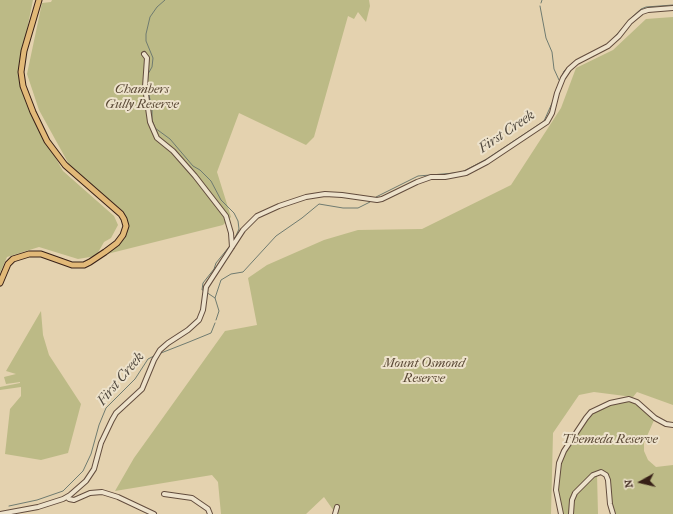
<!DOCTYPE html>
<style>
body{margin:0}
#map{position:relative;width:673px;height:514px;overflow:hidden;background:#e4d2af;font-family:"IM FELL French Canon",serif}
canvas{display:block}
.north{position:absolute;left:621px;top:462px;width:40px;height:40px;-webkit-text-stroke:3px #ede2cb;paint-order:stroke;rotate:262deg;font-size:11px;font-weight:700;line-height:16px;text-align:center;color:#372017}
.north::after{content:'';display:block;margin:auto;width:14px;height:18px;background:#372017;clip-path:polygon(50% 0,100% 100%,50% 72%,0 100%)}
</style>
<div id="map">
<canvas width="673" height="514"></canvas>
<div class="north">N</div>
</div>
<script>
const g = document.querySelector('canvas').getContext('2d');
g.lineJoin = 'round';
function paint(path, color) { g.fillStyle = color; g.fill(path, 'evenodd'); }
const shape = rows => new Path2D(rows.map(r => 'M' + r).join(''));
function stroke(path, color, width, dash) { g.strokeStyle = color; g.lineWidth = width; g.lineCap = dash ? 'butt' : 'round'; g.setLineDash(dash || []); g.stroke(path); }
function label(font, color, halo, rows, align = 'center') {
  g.font = font + ' "IM FELL French Canon",serif'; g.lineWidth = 4; g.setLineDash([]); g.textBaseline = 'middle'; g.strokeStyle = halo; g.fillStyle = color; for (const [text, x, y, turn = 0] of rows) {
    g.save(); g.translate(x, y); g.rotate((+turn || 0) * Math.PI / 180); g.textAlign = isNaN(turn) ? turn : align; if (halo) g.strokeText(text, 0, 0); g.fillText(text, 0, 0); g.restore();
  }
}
const green = shape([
 [0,0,33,0,18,74,26,103,32,116,63,171,114,216,118,225,111,238,104,242,96,256,78,259,39,247,7,257,0,273],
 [52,0,369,0,370,6,366,22,358,12,354,19,348,16,314,137,306,145,239,113,217,172,231,217,223,225,107,254,125,238,129,226,123,211,71,168,39,110,27,74,42,3,51,2],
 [673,17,673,405,637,392,633,397,594,392,579,395,553,433,551,514,336,514,324,497,306,514,221,514,218,482,212,475,115,491,134,458,225,331,257,325,248,278,267,265,324,240,358,230,422,229,511,185,561,108,576,68,613,50,646,19],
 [41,311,43,335,49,355,81,404,68,453,41,460,5,454,10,409,21,396,21,387,0,390,0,387,20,383,20,382,6,384,4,377,16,374,6,371],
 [633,400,655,418,644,443,644,451,648,460,656,467,673,465,673,514,613,514,608,480,603,473,597,474,598,514,561,514,558,500,559,463,586,418,601,407]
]);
const stream = shape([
 [165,0,157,7,150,17,146,34,146,41,153,58,152,67,148,74,147,86,152,109,152,120,155,128,170,139,193,166,200,170,211,181,221,200,234,213,238,221,239,229,234,240],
 [541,3,542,0],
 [540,6,546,38,552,52,554,69,559,80],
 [612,40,630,19,641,9,646,7,673,5],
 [579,59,592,52],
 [557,88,564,71,573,63],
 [462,172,485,160,544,121,553,101],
 [376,197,418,176,455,173],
 [203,290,202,290,203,283,214,269,216,263,229,247],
 [206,292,215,298],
 [216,320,219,311,215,298,221,280,231,274,243,272,276,236,302,218,319,204,343,208,358,208,370,202],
 [161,353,189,342,211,333,215,323],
 [9,506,37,500,63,491,83,471,91,454,99,425,106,408,135,379,148,359,154,356]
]);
const minor = shape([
 [144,54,147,58,145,87,150,122,157,138,173,151,195,176,226,216,231,233,232,247],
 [164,494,192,498,208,509,210,514],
 [67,497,69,499,74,500,90,493,102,492,118,497,154,514],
 [0,514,38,507,63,499,70,495,86,481,94,469,101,443,112,420,116,413,142,389,154,360,160,350,168,343,188,330,199,320,203,310,206,287,243,230,257,216,279,206,306,197,325,194,342,195,377,200,382,199,417,182,431,177,445,177,466,173,487,162,547,122,552,113,557,93,563,78,569,69,577,62,608,46,619,36,630,22,642,12,648,10,673,8],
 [335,514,337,507],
 [561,514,556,490,559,463,564,451,586,418,591,412,610,403,629,399,637,402,655,418,666,424,673,425],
 [571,514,572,500,575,493,593,475,601,472,606,475,608,480,610,504,613,514]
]);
const major = shape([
 [0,283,8,264,13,259,29,254,41,254,72,265,84,265,90,262,105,252,117,243,123,235,126,226,124,219,121,214,65,165,47,141,33,112,23,86,21,72,24,51,39,0]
]);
const parkNames = [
 ["Chambers",142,90],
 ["Gully Reserve",142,105],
 ["Mount Osmond",424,364],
 ["Reserve",424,379],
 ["Themeda Reserve",610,440]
];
const waterNames = [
 ["First Creek",507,132,-34],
 ["First Creek",121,379,-50]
];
paint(green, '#bcba86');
stroke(stream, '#6f7b70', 1);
stroke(minor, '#624c3d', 6);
stroke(major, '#372017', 7);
stroke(minor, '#ede2cb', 4);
stroke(major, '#e2b978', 5);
label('italic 13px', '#584633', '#ede2cb', parkNames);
label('italic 14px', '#4e463c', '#ede2cb', waterNames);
</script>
